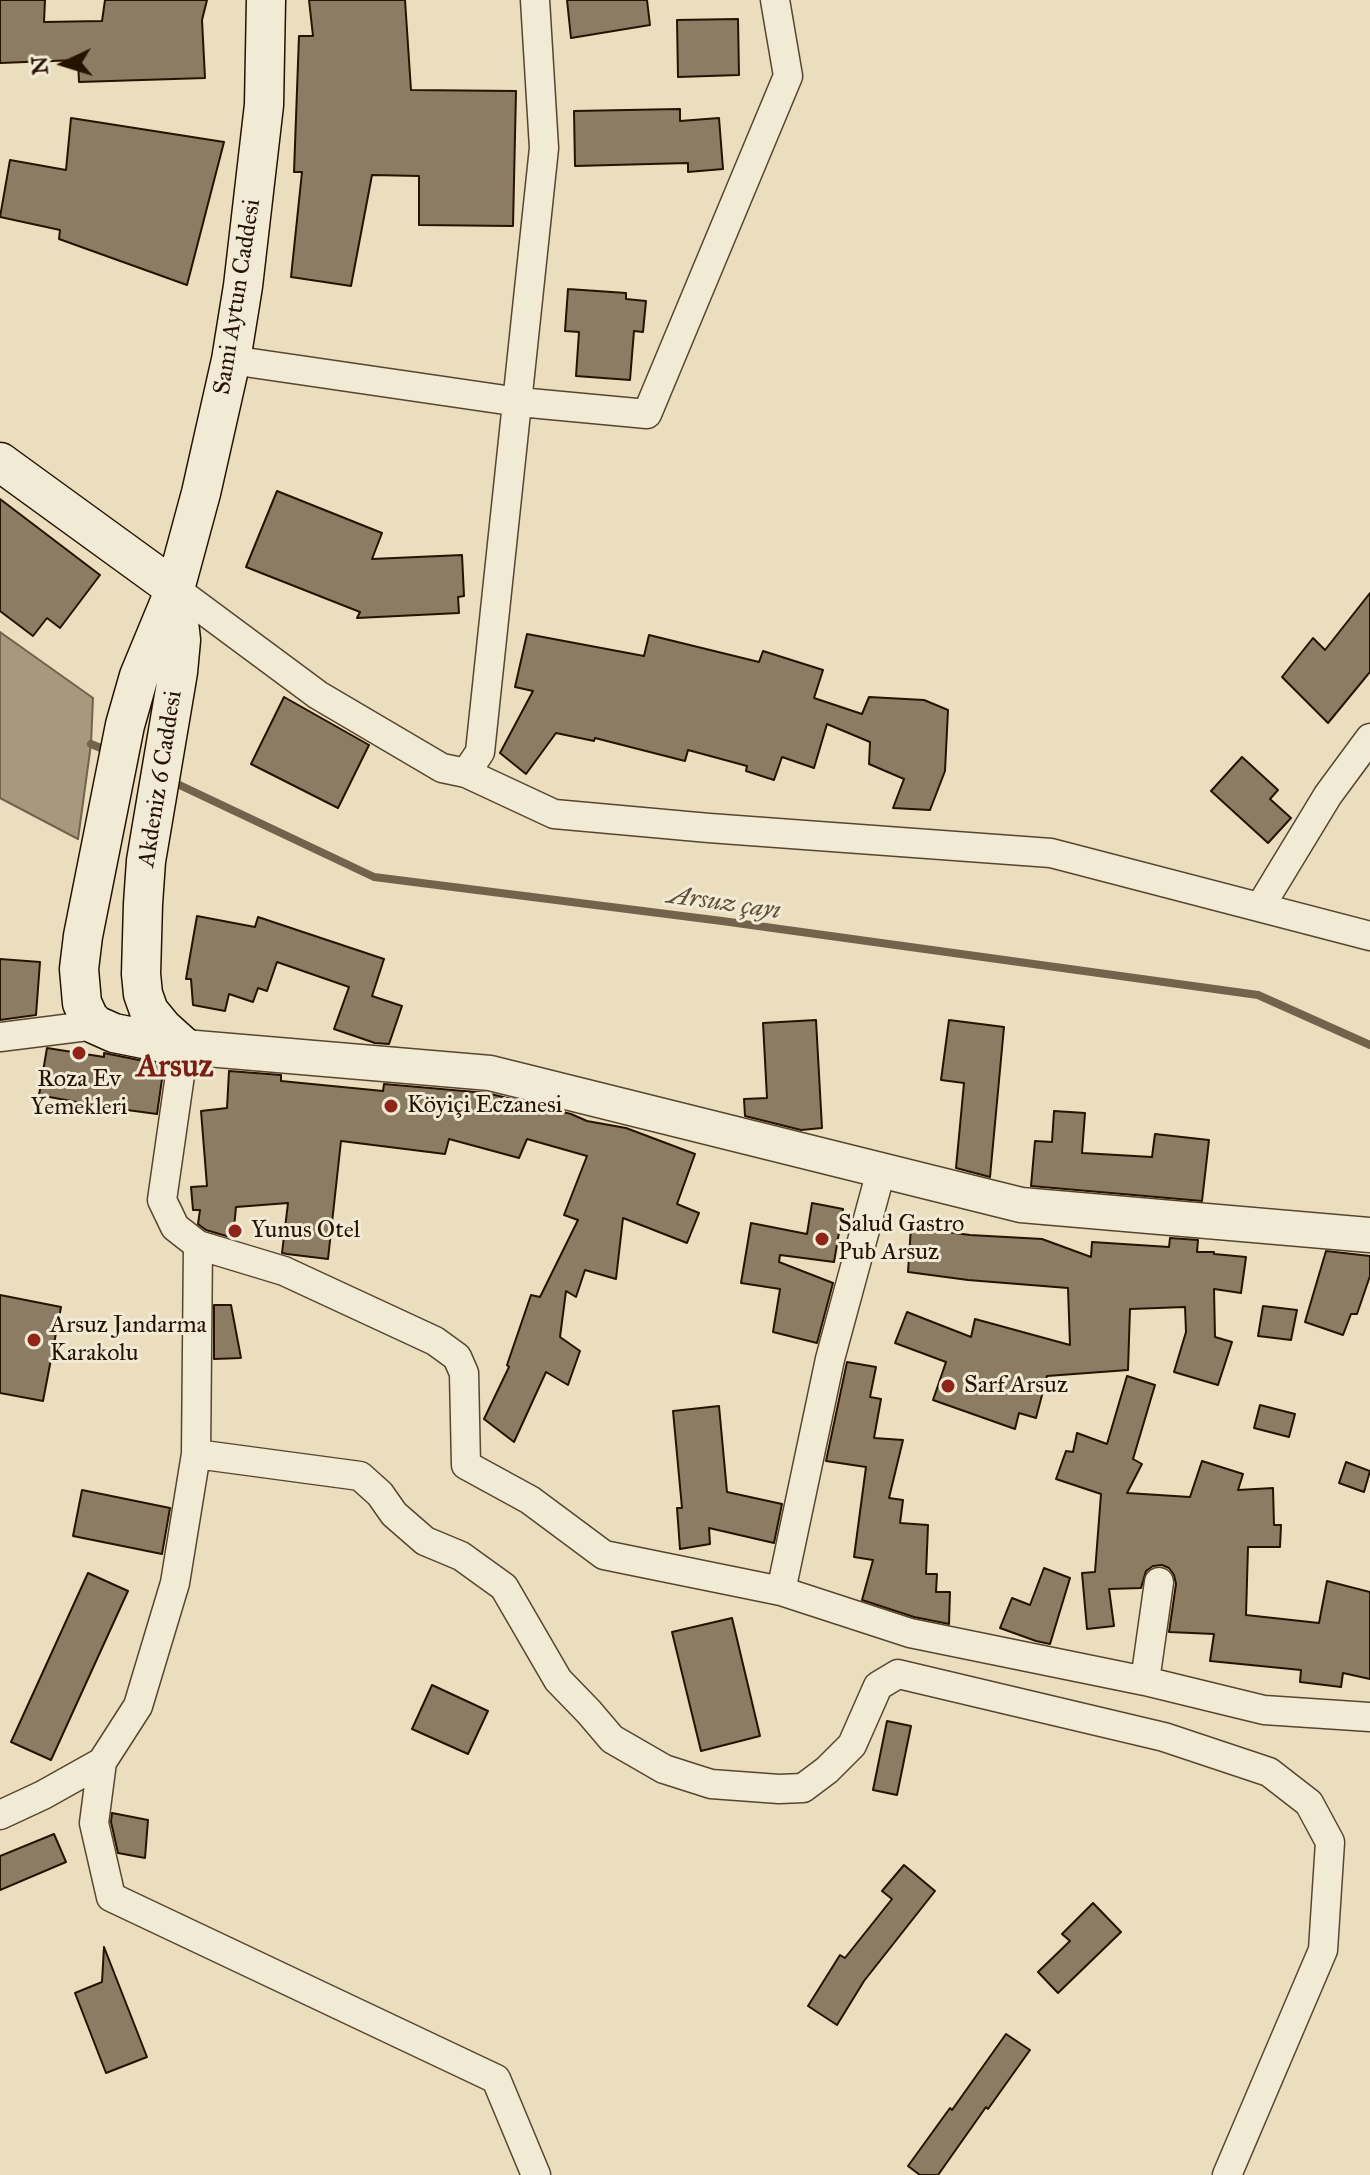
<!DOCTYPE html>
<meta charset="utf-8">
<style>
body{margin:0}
#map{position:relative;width:1370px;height:2175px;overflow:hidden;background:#eadebf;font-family:"IM FELL Great Primer",serif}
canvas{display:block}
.north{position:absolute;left:24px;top:24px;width:80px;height:80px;-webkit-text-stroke:6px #f1ead5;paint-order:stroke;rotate:266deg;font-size:22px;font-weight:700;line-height:32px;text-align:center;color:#261200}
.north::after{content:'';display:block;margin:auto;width:28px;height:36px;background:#261200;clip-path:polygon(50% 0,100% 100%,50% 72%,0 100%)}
</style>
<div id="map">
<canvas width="1370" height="2175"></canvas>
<div class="north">N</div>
</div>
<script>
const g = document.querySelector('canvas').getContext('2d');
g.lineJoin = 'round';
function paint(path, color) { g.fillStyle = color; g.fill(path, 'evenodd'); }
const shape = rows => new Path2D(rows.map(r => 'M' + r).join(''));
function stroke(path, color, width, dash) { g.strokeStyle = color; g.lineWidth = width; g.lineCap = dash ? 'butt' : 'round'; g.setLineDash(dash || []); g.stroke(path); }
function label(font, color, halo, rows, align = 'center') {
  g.font = font + ' "IM FELL Great Primer",serif'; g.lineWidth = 6; g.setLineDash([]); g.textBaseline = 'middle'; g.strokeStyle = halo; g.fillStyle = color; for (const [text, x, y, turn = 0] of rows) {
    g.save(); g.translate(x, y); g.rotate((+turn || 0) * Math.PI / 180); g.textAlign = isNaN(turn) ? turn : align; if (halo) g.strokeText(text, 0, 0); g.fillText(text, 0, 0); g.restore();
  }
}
const water = shape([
 [0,632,93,698,91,744,78,839,0,798,0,632]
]);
const stream = shape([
 [91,744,108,751],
 [171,781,374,877,722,921,1258,995,1370,1045]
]);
const building = shape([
 [0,0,45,0,44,22,102,21,105,0,207,0,202,20,205,78,79,82,78,60,0,63,0,0],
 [309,0,405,0,411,90,516,91,513,226,419,225,419,176,372,175,351,286,291,277,302,172,294,172,299,36,313,36,309,0],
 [567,0,647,0,650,25,571,38,567,0],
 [738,19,739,75,678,77,677,20,738,19],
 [680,109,680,121,719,118,723,169,688,172,688,163,575,166,574,111,680,109],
 [71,118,224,142,187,285,59,239,60,230,0,217,10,160,66,170,71,118],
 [568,289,626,293,626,299,646,301,643,332,634,331,630,380,576,376,579,332,565,331,568,289],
 [277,491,382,533,372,559,462,555,464,596,458,597,459,613,357,618,360,612,246,567,277,491],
 [0,499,100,575,60,628,47,618,33,636,0,611,0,499],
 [1370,593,1370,672,1328,723,1282,677,1313,638,1325,650,1370,593],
 [527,634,644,656,649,635,759,662,763,651,823,670,814,698,862,714,869,697,924,700,948,710,945,771,930,810,893,808,904,779,869,764,870,742,827,724,814,768,782,757,774,780,746,771,747,766,688,750,685,761,595,738,594,741,556,733,526,774,500,753,533,691,515,687,527,634],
 [284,697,369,745,338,808,251,764,284,697],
 [1242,757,1278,790,1270,799,1291,818,1268,843,1211,791,1242,757],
 [197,916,255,927,258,917,384,959,372,996,402,1006,389,1044,375,1043,334,1029,349,987,277,962,267,991,258,988,253,1002,229,994,225,1011,193,1005,191,979,186,979,197,916],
 [0,959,40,962,36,1015,0,1020,0,959],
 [816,1020,822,1128,801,1130,745,1116,744,1099,767,1098,763,1023,816,1020],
 [949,1020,1004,1027,990,1177,956,1168,964,1083,941,1080,949,1020],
 [47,1048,104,1057,104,1053,164,1065,157,1114,97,1106,39,1095,47,1048],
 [229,1071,281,1075,281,1081,383,1091,384,1084,487,1093,571,1114,587,1121,626,1128,695,1154,677,1204,699,1213,687,1243,623,1218,616,1279,585,1270,576,1297,566,1291,560,1337,580,1351,568,1385,546,1372,514,1442,484,1419,509,1367,507,1365,531,1295,540,1297,578,1220,564,1215,587,1156,527,1139,519,1158,449,1139,445,1154,341,1141,328,1259,287,1254,282,1253,288,1203,236,1207,233,1238,206,1230,198,1224,200,1210,193,1210,191,1187,207,1186,201,1111,227,1108,229,1071],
 [1054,1111,1085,1113,1082,1153,1152,1157,1155,1134,1209,1140,1202,1201,1031,1186,1035,1141,1052,1142,1054,1111],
 [812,1203,843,1209,834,1262,780,1255,779,1262,833,1283,817,1343,773,1332,780,1289,741,1283,751,1223,807,1234,812,1203],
 [911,1227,970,1235,1042,1239,1091,1257,1092,1242,1169,1247,1170,1238,1198,1240,1197,1252,1214,1252,1214,1254,1246,1257,1241,1293,1214,1289,1215,1337,1232,1342,1218,1385,1174,1372,1186,1332,1185,1307,1130,1309,1128,1370,1047,1376,1036,1418,1019,1413,1015,1429,933,1400,946,1362,895,1343,907,1312,971,1337,975,1319,1070,1345,1068,1288,968,1280,908,1272,911,1227],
 [1326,1251,1370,1256,1370,1276,1357,1314,1351,1314,1343,1335,1305,1322,1326,1251],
 [0,1295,61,1307,43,1401,0,1393,0,1295],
 [214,1305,231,1305,241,1358,214,1359,214,1305],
 [1263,1306,1297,1310,1291,1340,1258,1336,1263,1306],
 [847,1362,876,1367,870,1397,881,1399,874,1438,903,1440,889,1498,903,1500,900,1523,928,1525,926,1574,937,1574,936,1592,950,1592,949,1624,914,1617,862,1600,873,1560,854,1557,866,1467,826,1461,847,1362],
 [1127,1376,1155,1385,1133,1459,1142,1464,1127,1493,1190,1497,1202,1461,1243,1474,1238,1490,1273,1488,1274,1525,1281,1525,1280,1547,1248,1547,1246,1615,1319,1623,1327,1581,1370,1592,1370,1679,1343,1673,1341,1687,1300,1682,1301,1670,1210,1661,1214,1634,1169,1632,1176,1584,1174,1575,1169,1568,1162,1565,1153,1566,1146,1571,1141,1588,1109,1589,1114,1626,1087,1629,1082,1573,1095,1572,1101,1494,1056,1479,1066,1451,1073,1452,1077,1433,1107,1444,1127,1376],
 [1260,1405,1295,1414,1289,1437,1254,1428,1260,1405],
 [719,1406,727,1492,782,1504,774,1543,709,1528,710,1544,680,1549,677,1508,682,1508,673,1411,719,1406],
 [1346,1462,1370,1471,1364,1492,1339,1483,1346,1462],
 [82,1490,170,1508,162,1554,73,1536,82,1490],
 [1044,1568,1070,1578,1050,1644,1036,1641,1000,1628,1012,1598,1030,1605,1044,1568],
 [88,1573,128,1591,51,1760,11,1742,88,1573],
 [732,1618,760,1736,701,1751,672,1632,732,1618],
 [432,1685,488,1711,468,1754,412,1729,432,1685],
 [887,1721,911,1726,897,1795,873,1790,887,1721],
 [112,1813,148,1820,145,1858,118,1853,111,1822,112,1813],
 [54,1834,66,1862,0,1890,0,1856,54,1834],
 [904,1865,935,1891,864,1981,837,2025,808,2006,840,1955,845,1958,892,1899,882,1891,904,1865],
 [1093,1903,1121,1932,1058,1993,1038,1972,1070,1941,1062,1934,1093,1903],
 [104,1947,147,2057,106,2073,75,1993,102,1982,104,1947],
 [1006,2034,1030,2050,988,2109,986,2107,938,2175,920,2175,908,2166,950,2108,952,2110,1006,2034]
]);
const minor = shape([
 [231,360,519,402,647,414,788,76,775,0],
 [175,589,318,695,442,768,466,773,554,814,709,828,1051,853,1370,936],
 [466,773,480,752,544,148,535,0],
 [1260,907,1328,795,1370,738],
 [0,1037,96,1025],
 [184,1047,162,1200,175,1227,198,1245,284,1271,435,1341,457,1357,464,1373,466,1465,530,1500,604,1555,781,1591,910,1633,1145,1681,1264,1710,1370,1717],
 [196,1454,360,1476,380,1494,394,1514,425,1541,461,1556,504,1587,558,1680,589,1712,612,1739,664,1769,711,1784,779,1789,803,1788,827,1770,852,1745,878,1686,898,1674,1164,1737,1269,1772,1309,1803,1330,1842,1323,1950,1227,2175],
 [781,1591,830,1359,881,1171],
 [1145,1681,1159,1582],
 [102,1762,94,1823,111,1897,496,2079,536,2175],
 [0,1815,43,1795,102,1762,138,1706,175,1583,196,1454,198,1245]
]);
const tertiary = shape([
 [184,1047,490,1073,1021,1205,1370,1235]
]);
const secondary = shape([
 [0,462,175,589],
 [176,595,181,640,178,672,146,861,143,904,141,974,143,994,149,1011,163,1028,184,1047],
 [184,1047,114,1033,96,1025,89,1018,82,1003,79,969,83,936,125,725,139,676,175,589,201,493,231,360,243,286,264,105,266,0]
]);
const markers = [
 [79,1053,8,"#8f2418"],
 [391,1106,8,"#8f2418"],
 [235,1231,8,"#8f2418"],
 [822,1239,8,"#8f2418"],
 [34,1340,8,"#8f2418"],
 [948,1386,8,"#8f2418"]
];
const streetNames = [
 ["Sami Aytun Caddesi",238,297,-81],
 ["Akdeniz 6 Caddesi",161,779,-81]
];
const poiNames = [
 ["Roza Ev",79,1080,"center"],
 ["Yemekleri",79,1108,"center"],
 ["Köyiçi Eczanesi",407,1106],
 ["Salud Gastro",838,1225],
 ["Pub Arsuz",838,1253],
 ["Yunus Otel",251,1231],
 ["Arsuz Jandarma",50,1326],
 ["Karakolu",50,1354],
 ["Sarf Arsuz",964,1386]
];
const waterNames = [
 ["Arsuz çayı",724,904,8]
];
const districtNames = [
 ["Arsuz",175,1068]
];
paint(water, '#a7997e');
stroke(water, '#73634c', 2);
stroke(stream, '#73634c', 8);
paint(building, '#8c7c63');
stroke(building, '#261200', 2);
stroke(minor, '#574530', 31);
stroke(tertiary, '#574530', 37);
stroke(secondary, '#261200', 41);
stroke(minor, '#f1ead5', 28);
stroke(tertiary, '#f1ead5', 34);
stroke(secondary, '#f1ead5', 38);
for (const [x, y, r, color] of markers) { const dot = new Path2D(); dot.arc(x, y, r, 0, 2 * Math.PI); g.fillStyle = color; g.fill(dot); stroke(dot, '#f1ead5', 3); }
label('24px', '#261200', '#f1ead5', streetNames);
label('24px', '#261200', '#f1ead5', poiNames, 'left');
label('italic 26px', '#604f39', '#f1ead5', waterNames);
label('bold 32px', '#7a1f14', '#f1ead5', districtNames);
</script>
